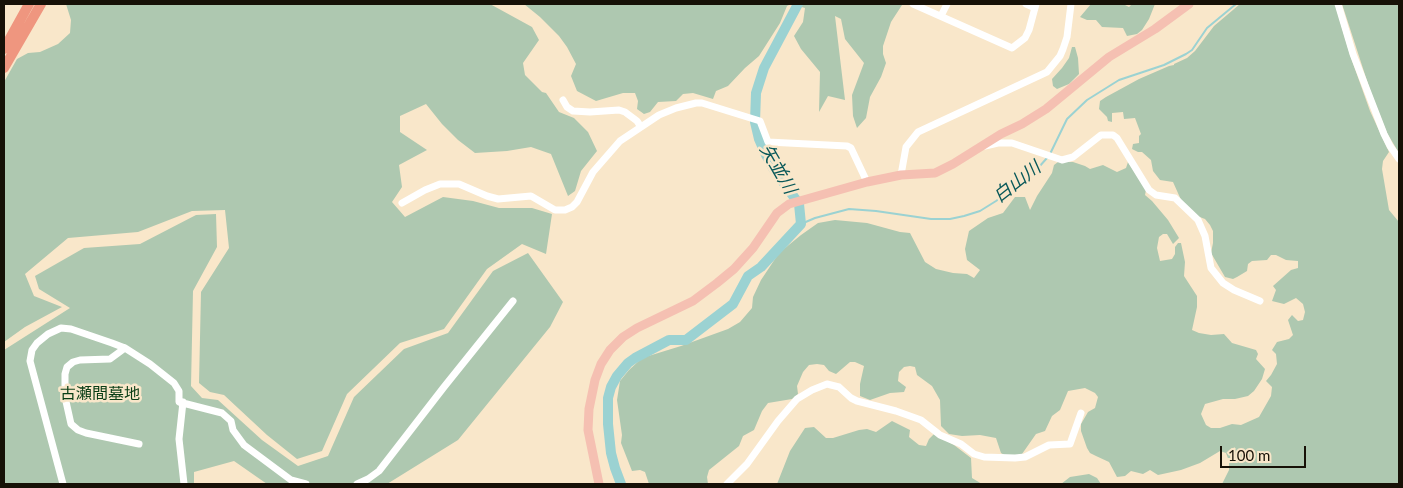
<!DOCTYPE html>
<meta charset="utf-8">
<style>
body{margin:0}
#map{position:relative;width:1403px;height:488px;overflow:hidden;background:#f9e7ca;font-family:Lato,sans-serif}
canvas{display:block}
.frame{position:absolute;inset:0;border:5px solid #171107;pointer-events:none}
.scale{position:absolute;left:1220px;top:446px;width:86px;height:22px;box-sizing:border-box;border:2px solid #171107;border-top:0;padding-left:6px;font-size:15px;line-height:18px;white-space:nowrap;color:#171107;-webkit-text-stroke:4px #f9e7ca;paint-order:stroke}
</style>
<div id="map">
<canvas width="1403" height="488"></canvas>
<div class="frame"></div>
<div class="scale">100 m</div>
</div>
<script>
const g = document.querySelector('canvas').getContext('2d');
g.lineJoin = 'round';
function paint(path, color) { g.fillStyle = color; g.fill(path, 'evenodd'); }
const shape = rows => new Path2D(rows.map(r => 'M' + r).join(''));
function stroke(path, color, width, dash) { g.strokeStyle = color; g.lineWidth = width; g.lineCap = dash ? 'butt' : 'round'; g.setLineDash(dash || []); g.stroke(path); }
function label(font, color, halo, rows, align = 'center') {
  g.font = font + ' Lato,"Noto Sans JP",sans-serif'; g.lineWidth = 5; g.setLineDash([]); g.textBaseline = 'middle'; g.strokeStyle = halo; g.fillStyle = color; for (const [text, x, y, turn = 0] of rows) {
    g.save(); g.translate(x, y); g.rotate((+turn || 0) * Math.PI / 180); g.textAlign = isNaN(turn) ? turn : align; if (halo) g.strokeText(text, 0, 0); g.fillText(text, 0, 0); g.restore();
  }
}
const green = shape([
 [66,4,490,4,532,27,539,40,523,63,525,75,542,92,546,93,559,112,574,118,588,132,597,151,581,171,575,191,568,196,551,154,531,147,507,151,475,153,458,140,442,124,426,104,400,116,400,132,427,150,399,165,402,187,392,202,405,217,443,197,473,201,499,208,532,208,552,214,546,254,522,244,487,269,444,329,400,343,347,394,322,451,297,459,267,435,224,395,210,392,199,383,201,292,229,248,225,210,192,211,138,232,68,238,25,274,34,296,62,307,25,327,4,342,4,82,17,59,28,53,40,52,58,44,70,33,71,20],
 [524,4,791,4,787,6,780,23,759,56,745,68,728,86,716,91,713,99,693,93,683,94,676,101,658,102,650,112,644,114,637,109,638,101,635,93,623,93,596,101,577,91,571,76,576,64,567,47,559,36,540,17],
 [791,4,900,4,902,5,891,22,883,46,883,54,886,63,881,77,870,97,866,118,857,128,853,116,852,95,864,63,845,39,841,19,835,16,845,100,828,96,819,112,820,72,801,49,794,36,803,22,805,8],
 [1091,4,1123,4,1129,7,1132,4,1155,4,1149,19,1142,30,1137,34,1127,36,1123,28,1102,27,1096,20,1087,20,1080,17],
 [1240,4,1335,4,1350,55,1370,111,1389,152,1383,161,1382,169,1389,210,1399,222,1399,484,1222,484,1229,470,1229,461,1226,453,1220,451,1200,463,1181,470,1158,475,1150,470,1143,474,1131,471,1125,476,1117,477,1109,462,1096,456,1090,453,1087,448,1081,431,1081,424,1088,412,1095,408,1098,397,1095,393,1085,388,1068,391,1060,410,1052,416,1045,431,1036,434,1022,454,1008,457,1001,453,996,438,980,435,962,436,949,434,941,426,940,400,932,386,917,375,915,367,910,366,904,367,899,372,898,381,906,387,904,392,890,393,870,400,860,396,860,384,864,366,855,362,850,362,836,374,829,371,824,365,817,364,809,365,803,372,797,386,798,394,792,399,768,403,762,411,754,430,743,436,739,446,709,470,707,477,708,484,649,484,645,472,640,470,632,471,621,443,622,435,617,400,620,381,629,370,642,358,681,346,728,329,740,322,752,308,753,297,761,280,779,253,801,235,818,223,835,220,867,223,900,232,910,233,925,262,936,269,953,273,967,274,974,278,980,270,967,260,965,249,969,231,988,218,1003,213,1015,197,1025,197,1030,210,1037,196,1052,173,1054,165,1058,162,1073,162,1085,166,1090,169,1103,165,1117,172,1126,168,1128,162,1146,190,1145,195,1152,201,1168,220,1179,238,1173,244,1167,234,1163,234,1159,237,1157,248,1160,261,1172,259,1175,254,1175,247,1178,243,1181,243,1185,262,1184,276,1197,296,1197,307,1192,330,1199,333,1211,335,1224,334,1232,343,1256,350,1258,354,1256,359,1265,369,1262,379,1254,391,1248,396,1235,399,1223,399,1205,404,1201,414,1206,425,1211,428,1220,428,1232,424,1241,425,1259,417,1271,396,1272,387,1266,381,1271,375,1277,364,1276,354,1272,350,1277,342,1289,339,1293,335,1288,320,1292,315,1298,321,1303,320,1305,312,1303,304,1296,298,1284,304,1272,301,1276,290,1273,286,1291,270,1298,268,1298,261,1286,260,1276,255,1271,255,1267,260,1252,261,1248,264,1247,271,1237,277,1233,279,1225,277,1211,253,1213,243,1213,231,1210,225,1205,219,1197,216,1182,202,1173,182,1160,180,1153,171,1151,160,1142,152,1138,152,1132,149,1133,144,1139,143,1139,136,1141,134,1135,118,1124,119,1123,112,1112,113,1112,122,1108,121,1107,117,1099,109,1100,101,1106,97,1139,79,1169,66,1174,65,1174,64,1187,58,1195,51,1214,26],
 [1342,4,1399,4,1399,153,1387,133,1370,90],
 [1072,47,1075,47,1078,58,1079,74,1069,84,1057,89,1053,86,1052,79,1062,68,1069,58],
 [216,214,217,247,193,291,191,386,202,398,218,400,262,440,298,466,328,456,354,397,404,349,448,333,493,271,528,253,563,302,550,327,458,440,387,484,267,484,234,461,194,472,194,484,4,484,4,350,70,308,39,289,35,276,84,248,140,244,196,215],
 [892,421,910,430,909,437,919,445,926,446,929,439,934,434,954,445,971,458,972,478,982,484,777,484,790,451,805,428,814,427,826,438,833,438,859,430,867,429,876,432],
 [1089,474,1097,478,1101,484,1061,484,1070,477]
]);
const stream = shape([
 [1050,154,1067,119,1087,100,1119,80,1164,65,1186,54,1192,50,1207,28,1236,4],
 [801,224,815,218,849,209,876,211,931,219,950,219,964,216,980,211,996,201,1030,177,1047,158]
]);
const river = shape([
 [621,484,615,468,611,453,608,424,608,398,611,387,617,376,628,363,635,358,669,340,686,340,733,304,748,276,761,267,801,224,799,204,773,168,766,155,759,139,755,122,756,93,764,68,798,4]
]);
const minor = shape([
 [913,4,1012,48,1025,38,1029,30,1036,4],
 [1026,4,1035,8],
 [1338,4,1353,54,1384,134,1390,146,1399,159],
 [941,16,947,4],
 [563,100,567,107,573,111,590,112,619,110,625,112,637,121,641,127],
 [985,146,998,143,1012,143,1062,160,1073,157,1101,135,1113,135,1117,138,1149,190,1156,195,1175,198,1198,220,1205,236,1211,268,1223,283,1234,290,1260,301],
 [901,175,906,147,918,132,1047,72,1060,56,1063,49,1067,37,1071,4],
 [402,203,425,190,440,184,459,184,487,196,498,199,531,196,555,210,565,210,572,207,577,202,593,172,620,141,659,115,676,108,696,103,702,103,760,121,768,142,847,146,851,148,867,182],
 [125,348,110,359,80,360,73,362,67,367,65,374,65,397,71,424,78,430,86,433,139,444],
 [183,402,179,439,184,484],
 [63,484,30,361,32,350,37,343,48,334,61,328,71,329,112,343,125,348,150,364,174,383,179,391,179,402,222,413,231,421,233,430,244,445,291,480,306,484],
 [357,484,368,479,379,471,444,387,513,301],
 [727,484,747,464,778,421,797,399,812,390,827,384,839,387,851,398,857,401,896,411,921,420,940,435,961,444,974,454,984,457,1015,458,1025,457,1049,445,1070,444,1081,413]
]);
const major = shape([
 [599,484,588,430,589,409,595,380,601,364,610,350,623,337,637,328,693,301,717,283,734,269,753,248,777,213,789,204,867,182,901,175,935,173,953,164,1001,134,1022,124,1046,109,1109,57,1155,29,1189,4]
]);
const highway = shape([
 [4,49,29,4],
 [4,68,41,4]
]);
const parkNames = [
 ["古瀬間墓地",100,394]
];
const waterNames = [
 ["矢並川",778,169,60],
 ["白山川",1017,182,-38]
];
paint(green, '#aec8b0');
stroke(stream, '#9bd2d2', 2);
stroke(river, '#9bd2d2', 10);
stroke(minor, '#fff', 7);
stroke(major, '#f5c0b2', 9);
stroke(highway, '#ef967f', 10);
label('16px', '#0a3e16', '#f9e7ca', parkNames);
label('italic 18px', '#085859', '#f9e7ca', waterNames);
</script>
